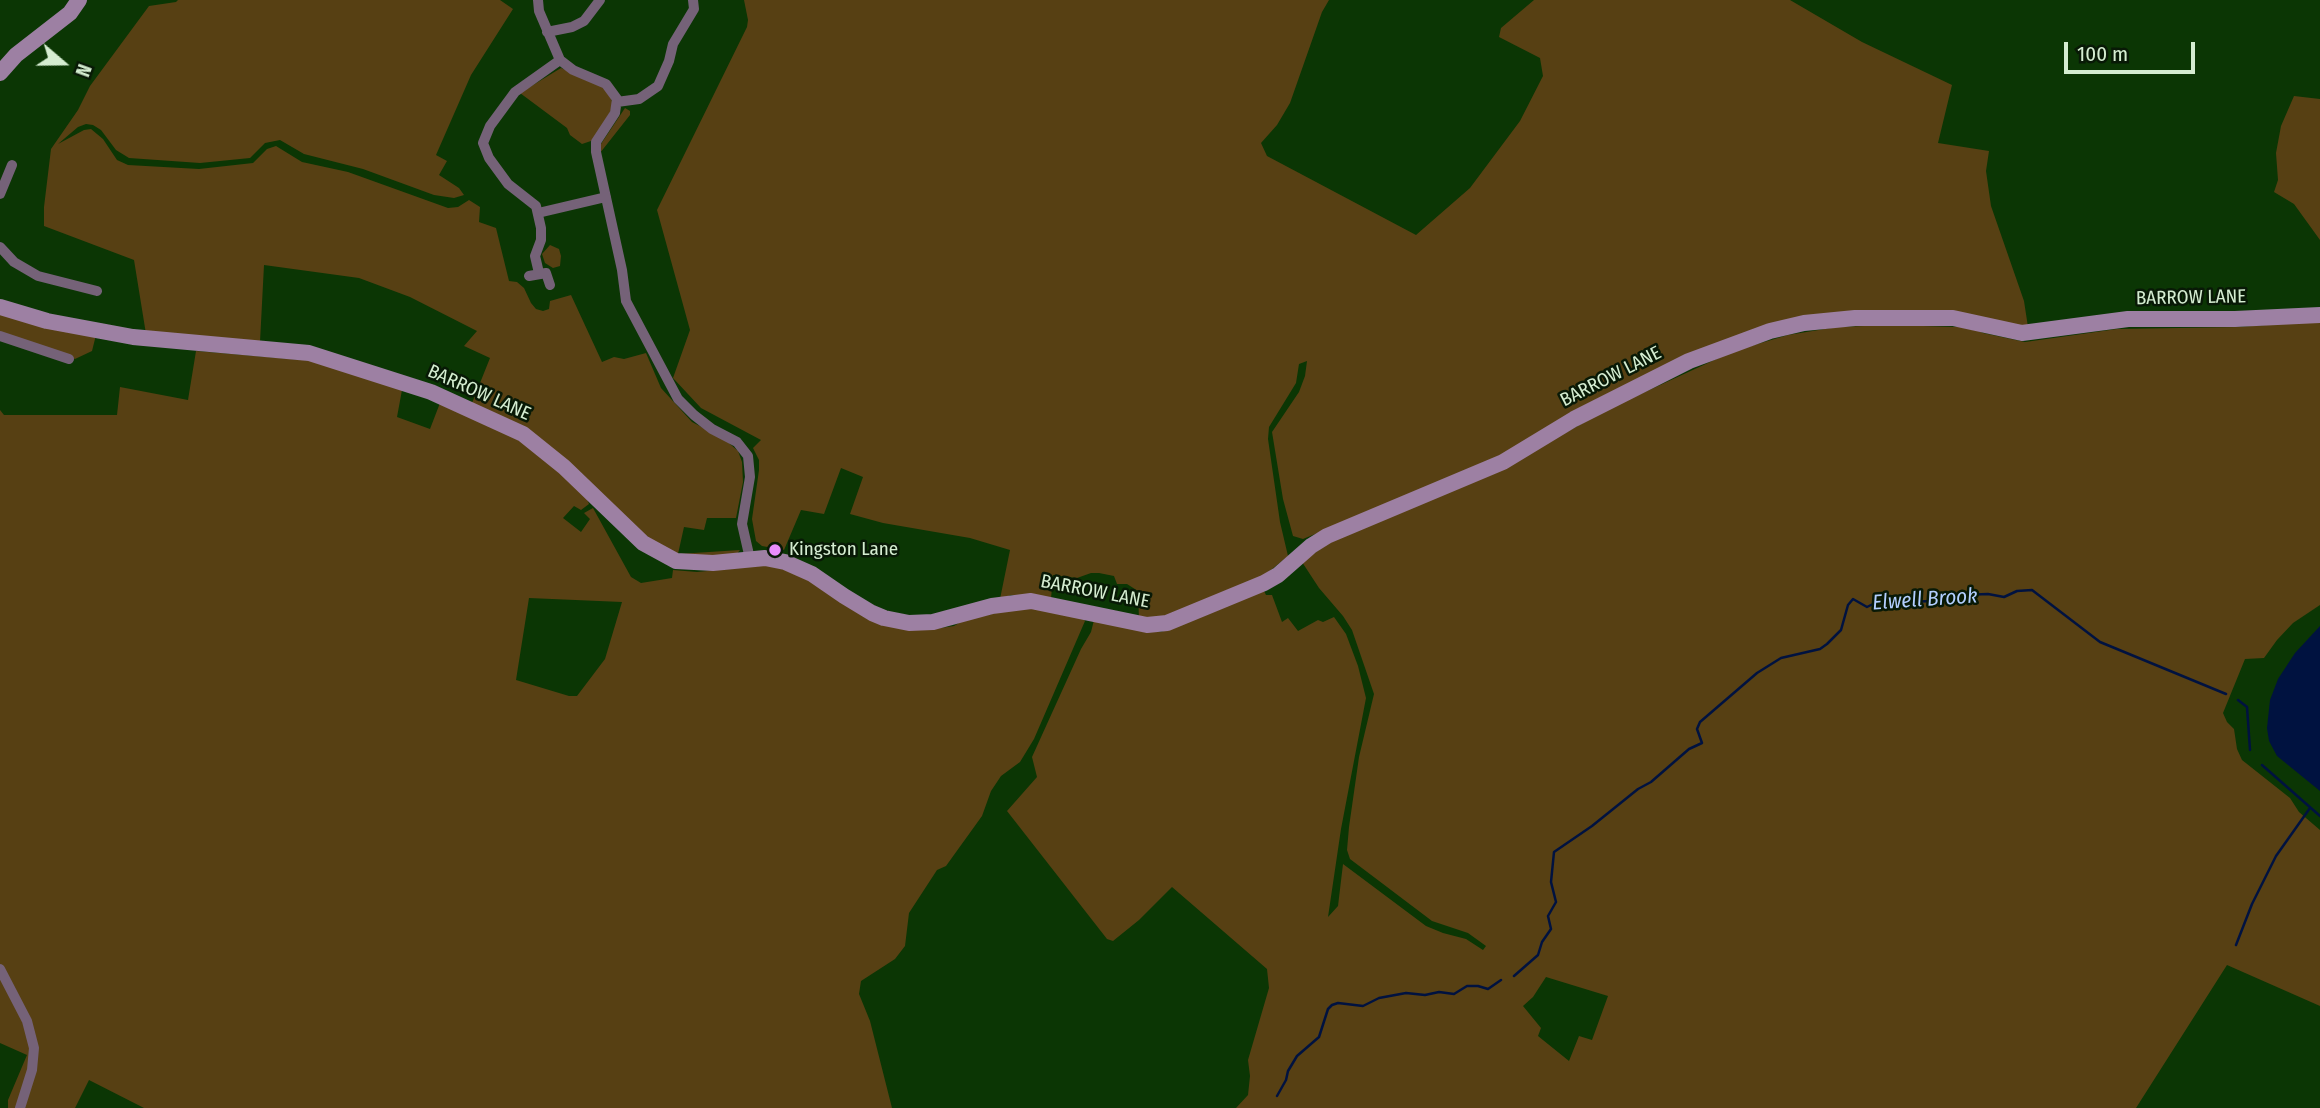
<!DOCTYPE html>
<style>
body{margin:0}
#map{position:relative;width:2320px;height:1108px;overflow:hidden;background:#0b3604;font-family:"Fira Sans Condensed",sans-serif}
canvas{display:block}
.north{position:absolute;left:28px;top:28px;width:70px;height:70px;-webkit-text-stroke:5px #081906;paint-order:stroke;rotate:110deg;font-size:19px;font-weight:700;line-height:28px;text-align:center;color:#d5edd1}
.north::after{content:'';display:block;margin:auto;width:24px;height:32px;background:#d5edd1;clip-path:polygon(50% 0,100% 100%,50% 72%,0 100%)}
.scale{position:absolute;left:2064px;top:42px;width:131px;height:32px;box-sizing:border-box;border:4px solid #d5edd1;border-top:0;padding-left:9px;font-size:21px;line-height:24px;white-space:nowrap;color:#d5edd1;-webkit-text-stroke:5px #081906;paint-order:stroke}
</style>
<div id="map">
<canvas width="2320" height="1108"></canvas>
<div class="north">N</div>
<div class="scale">100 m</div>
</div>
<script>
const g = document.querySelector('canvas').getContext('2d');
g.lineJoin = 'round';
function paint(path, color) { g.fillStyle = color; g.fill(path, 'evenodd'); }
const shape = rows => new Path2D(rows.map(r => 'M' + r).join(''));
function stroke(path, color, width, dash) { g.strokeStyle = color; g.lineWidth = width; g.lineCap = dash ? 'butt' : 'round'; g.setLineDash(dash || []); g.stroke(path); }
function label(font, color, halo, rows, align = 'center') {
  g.font = font + ' "Fira Sans Condensed",sans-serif'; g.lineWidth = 5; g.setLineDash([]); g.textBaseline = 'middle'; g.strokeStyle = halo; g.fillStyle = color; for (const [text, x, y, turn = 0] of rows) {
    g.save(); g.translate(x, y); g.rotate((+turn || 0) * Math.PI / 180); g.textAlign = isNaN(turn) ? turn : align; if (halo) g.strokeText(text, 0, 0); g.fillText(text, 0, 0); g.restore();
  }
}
const green = shape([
 [178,0,500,0,513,9,471,75,436,155,447,161,439,175,459,188,464,195,454,198,434,195,363,169,304,154,280,140,265,143,250,158,200,163,129,158,116,150,101,130,93,125,86,124,78,127,58,144,84,130,91,129,103,139,117,160,128,165,199,169,253,163,267,149,276,146,302,162,348,172,448,208,458,207,469,200,480,207,479,222,496,228,509,281,517,282,524,288,531,303,536,309,543,311,549,309,550,301,571,295,602,362,614,357,624,359,646,353,661,388,692,422,723,438,738,451,742,462,743,482,736,518,707,518,704,530,684,527,678,554,740,550,736,555,688,559,662,548,472,403,490,358,464,346,477,331,410,297,359,278,264,265,260,342,146,334,134,260,44,226,44,207,51,149,78,110,90,86,149,6,176,2],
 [744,0,1329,0,1322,12,1290,103,1277,125,1261,143,1267,156,1416,235,1470,188,1520,121,1543,76,1540,58,1499,37,1501,28,1534,0,1790,0,1862,42,1952,85,1938,143,1989,151,1986,171,1991,206,2024,301,2028,327,1970,315,1755,331,1505,456,1303,539,1293,536,1283,499,1272,432,1299,392,1305,376,1307,361,1299,364,1296,383,1269,427,1268,439,1280,522,1288,556,1261,578,1165,617,1139,619,1138,591,1127,584,1117,584,1114,576,1099,573,1091,573,1077,578,1053,575,1051,599,1023,595,1011,595,1000,599,1010,550,970,538,883,523,850,514,863,477,841,468,824,514,801,510,784,550,762,546,756,541,752,519,759,470,759,460,753,448,761,440,701,408,673,378,690,330,657,210,747,27,748,20],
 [561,68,602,85,611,97,613,107,594,140,582,144,570,135,567,128,520,93],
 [2294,96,2320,99,2320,240,2294,204,2274,192,2278,180,2276,153,2281,126],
 [625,108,630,111,630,115,600,153,599,147],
 [550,245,559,249,561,256,560,266,553,268,545,263,542,254],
 [0,313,96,335,92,351,75,359,0,333],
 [2320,321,2320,605,2293,623,2277,640,2264,658,2245,659,2223,713,2227,722,2234,729,2237,749,2242,760,2290,798,2299,812,2320,830,2320,1006,2227,965,2136,1108,1236,1108,1248,1095,1250,1076,1248,1060,1269,988,1267,969,1172,887,1139,920,1113,941,1107,939,1007,811,1037,777,1032,757,1081,649,1091,632,1094,620,1145,632,1161,632,1264,591,1266,595,1272,595,1282,622,1288,618,1298,631,1318,620,1323,622,1334,617,1346,634,1358,666,1366,698,1341,829,1328,917,1338,906,1343,864,1426,926,1443,933,1466,939,1483,950,1486,946,1468,933,1432,921,1350,859,1347,850,1349,827,1359,757,1374,694,1352,630,1343,616,1319,588,1302,562,1333,540,1567,432,1608,409,1734,351,1788,335,1837,327,1890,325,1957,327,1970,327,1983,333,2025,342,2117,329,2239,327],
 [1546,977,1608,996,1592,1040,1579,1036,1569,1061,1538,1036,1541,1028,1523,1006,1533,997],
 [196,351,315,361,402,390,397,417,430,429,440,403,517,438,543,457,586,496,589,504,581,510,574,506,563,518,581,532,590,519,584,513,593,508,631,577,641,583,672,578,673,570,697,572,768,565,783,567,812,582,934,629,954,626,962,621,1026,606,1082,617,1085,621,1034,739,1020,762,1001,776,991,791,982,816,946,866,937,870,909,913,905,946,895,959,861,981,859,994,870,1021,892,1108,144,1108,89,1080,75,1108,8,1108,8,1100,27,1055,0,1043,0,975,38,1054,0,964,0,410,4,415,117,415,120,387,188,400],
 [529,598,622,602,605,659,577,696,569,696,516,680]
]);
const water = shape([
 [2320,626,2320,791,2277,756,2269,741,2267,728,2270,700,2278,679,2295,653]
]);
const stream = shape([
 [2238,700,2247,707,2250,750],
 [2262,765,2320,816],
 [2236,945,2252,904,2276,856,2310,808],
 [1514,976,1538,955,1542,942,1551,929,1548,916,1556,902,1551,882,1554,852,1592,826,1638,789,1651,782,1689,749,1702,743,1697,729,1700,722,1757,673,1781,658,1820,649,1827,644,1841,630,1848,605,1853,599,1867,607,1875,603,1934,601,1963,595,1988,594,2004,597,2017,591,2032,590,2100,642,2226,694],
 [1277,1096,1286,1080,1288,1071,1297,1056,1319,1037,1328,1009,1332,1005,1338,1003,1363,1006,1379,998,1406,993,1425,995,1439,992,1454,994,1467,986,1478,986,1488,989,1501,980]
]);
const street = shape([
 [538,0,539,11,560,60,573,70,606,84,617,99,615,113,596,142,596,152,622,270,626,301,678,399,694,415,712,429,737,442,748,456,750,477,742,524,750,559],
 [547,32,572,27,584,21,600,0],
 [617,102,639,99,658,86,669,61,673,44,694,9,693,0],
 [0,194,12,165],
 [538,213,606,197],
 [0,247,14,262,38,276,97,291],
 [539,273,535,256,541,240,541,228,536,206,508,184,489,158,483,143,490,126,515,92,560,60],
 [529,276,546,273,550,285],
 [0,336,69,359],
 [0,969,27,1021,34,1048,32,1070,20,1108]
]);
const secondary = shape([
 [0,73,16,55,70,13,79,0],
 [0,307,47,321,133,337,309,353,431,392,523,434,564,467,643,543,676,561,713,563,765,558,785,562,812,574,844,596,872,613,884,618,909,623,933,622,992,606,1031,601,1147,625,1167,623,1264,583,1278,575,1311,546,1327,536,1503,462,1574,419,1689,361,1770,331,1804,323,1855,318,1953,318,2022,333,2128,319,2235,319,2320,315]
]);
const markers = [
 [775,550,7,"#ea8dfc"]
];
const streetNames = [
 ["BARROW LANE",2191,298,-1],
 ["BARROW LANE",1611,377,-27],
 ["BARROW LANE",479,393,24],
 ["BARROW LANE",1095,592,11]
];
const poiNames = [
 ["Kingston Lane",789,550]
];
const waterNames = [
 ["Elwell Brook",1925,600,-4]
];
paint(green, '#574013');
paint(water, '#001240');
stroke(stream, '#001240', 2.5);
stroke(street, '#756278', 10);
stroke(secondary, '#9d80a3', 16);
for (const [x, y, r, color] of markers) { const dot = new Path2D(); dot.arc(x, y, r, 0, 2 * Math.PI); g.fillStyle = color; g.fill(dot); stroke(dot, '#081906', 2.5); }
label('19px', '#d5edd1', '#081906', streetNames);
label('19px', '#d5edd1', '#081906', poiNames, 'left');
label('italic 21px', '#b3cfff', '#081906', waterNames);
</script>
